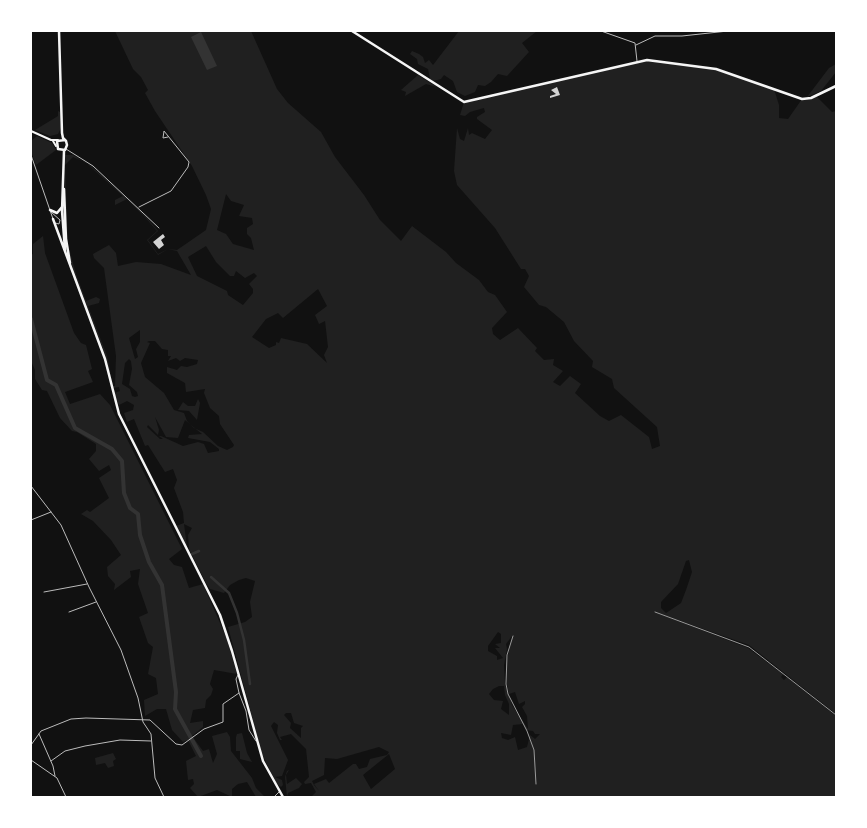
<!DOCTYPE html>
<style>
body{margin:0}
#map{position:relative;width:867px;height:828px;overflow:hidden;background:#111;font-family:Poppins,sans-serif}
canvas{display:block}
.frame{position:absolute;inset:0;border:32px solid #fff;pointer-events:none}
</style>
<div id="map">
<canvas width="867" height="828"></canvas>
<div class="frame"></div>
</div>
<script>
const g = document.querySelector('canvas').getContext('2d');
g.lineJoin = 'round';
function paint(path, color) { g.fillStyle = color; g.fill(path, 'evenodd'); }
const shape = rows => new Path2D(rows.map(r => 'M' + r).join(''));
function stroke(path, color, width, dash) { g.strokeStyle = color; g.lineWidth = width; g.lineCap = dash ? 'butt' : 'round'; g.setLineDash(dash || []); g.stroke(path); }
const green = shape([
 [115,31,251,31,277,89,288,103,321,132,335,157,364,195,380,220,401,241,412,226,446,252,456,263,479,280,488,292,495,295,507,312,492,328,493,334,500,340,518,328,537,348,535,351,544,360,554,359,553,365,563,371,553,382,560,386,570,376,581,384,575,393,600,416,609,421,621,415,649,437,652,449,660,446,657,427,614,388,612,379,592,367,593,361,574,341,564,322,546,307,539,305,524,287,529,276,525,269,521,269,495,228,457,185,454,171,457,128,460,139,464,141,468,128,469,135,472,133,485,139,492,130,477,119,477,117,485,112,484,108,470,112,465,116,460,115,464,102,637,62,655,60,706,67,774,89,779,105,779,118,788,119,802,99,816,96,832,112,836,111,836,714,749,645,655,612,748,648,783,674,781,677,784,680,787,677,836,716,836,797,311,797,316,792,311,783,305,784,304,782,309,777,306,749,291,734,280,737,282,740,280,740,277,733,278,725,274,722,271,726,288,760,282,776,275,777,282,780,283,785,281,787,276,783,262,754,228,627,245,622,252,617,250,602,255,581,246,578,239,580,230,585,224,593,210,589,206,583,189,549,188,535,192,528,184,524,187,547,176,526,184,523,183,512,174,488,177,480,173,469,165,472,148,445,145,446,134,419,127,422,124,413,133,410,134,405,127,401,119,405,114,393,120,391,119,387,113,388,106,357,73,269,67,245,64,155,73,155,92,167,140,210,158,231,148,240,158,254,168,249,177,250,206,230,211,209,206,195,192,166,155,111,145,93,148,90,141,77,133,69],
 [73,157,85,162,123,196,115,200,115,205,127,199,144,216,157,231,147,240,158,255,168,249,177,251,191,275,161,264,136,262,118,266,116,253,109,245,93,254,94,258,104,268,116,356,115,386,113,386,107,356,88,306,99,303,100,299,96,297,86,301,76,274,68,245,65,165],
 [226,194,231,201,244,205,239,216,252,218,253,224,247,228,247,234,251,238,254,250,233,244,226,234,217,230],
 [206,246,216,262,230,276,234,276,236,271,245,278,254,273,257,276,249,284,253,289,253,293,243,305,228,295,227,291,197,276,188,257],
 [318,289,327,306,315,315,319,324,325,321,328,347,324,355,327,363,307,344,281,338,279,343,276,342,276,345,269,348,252,337,266,319,278,313,283,318],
 [140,330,140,342,136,349,138,357,135,359,129,338],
 [149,341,155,341,162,349,168,350,168,356,171,356,168,361,176,358,180,361,185,358,198,360,197,364,187,367,181,366,177,370,167,367,167,373,185,383,186,392,205,389,204,393,210,408,219,416,220,424,234,445,233,447,227,450,218,446,203,432,194,428,187,421,184,413,174,410,164,393,145,377,141,363,150,343,147,342],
 [129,359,131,361,132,369,129,385,137,392,138,396,135,397,132,396,130,389,122,384,125,363],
 [155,417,166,437,178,438,185,420,202,434,189,435,188,438,210,442,219,449,219,451,208,453,204,444,198,442,183,446,161,436,159,436,163,439,160,439,147,427,148,425,158,435,159,430],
 [689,560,692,572,686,590,681,603,666,613,661,608,661,602,678,584,686,561],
 [498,632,501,634,501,643,495,644,500,648,495,648,503,658,497,660,497,656,488,651,488,646],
 [512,636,506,665,507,684,509,694,515,692,519,704,525,701,525,704,522,707,527,716,528,729,512,705,505,684,504,665,507,649,506,644],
 [499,686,504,686,505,695,509,704,509,715,501,709,503,701,494,700,489,694,493,689],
 [286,713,291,713,294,723,303,726,301,728,301,738,290,728,291,723,284,715],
 [523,724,526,730,533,731,535,734,540,734,535,739,530,735,527,747,518,750,515,737,508,740,502,738,501,733,511,735,513,725],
 [379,747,389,752,387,755,370,759,367,767,359,769,356,764,353,764,329,783,326,779,314,784,319,791,314,785,312,781,324,775,325,758,337,759],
 [389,754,395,769,371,789,363,775],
 [459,31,537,31,522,43,529,52,507,76,498,74,491,82,485,86,478,85,475,92,465,96,457,92,453,81,444,75,441,79,433,81,430,79,428,69,418,64,417,59,410,54,412,51,419,54,423,57,425,63,429,60,433,65],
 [836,64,836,72,821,91,807,97,829,68],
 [418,75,437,87,426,84,405,96,406,92,401,90],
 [58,111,60,112,61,128,58,134,50,136,35,130,58,116],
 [37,136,52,143,56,150,36,165,31,152,31,141],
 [43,236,45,253,74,333,81,343,86,345,92,369,88,371,93,382,65,392,70,404,100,394,110,405,182,549,169,559,174,565,182,567,189,588,203,584,227,639,237,674,214,670,210,684,213,689,211,695,206,700,205,708,193,710,190,723,203,721,203,727,192,736,203,751,209,749,213,763,217,754,212,736,227,732,230,737,231,751,252,778,256,788,265,797,256,797,247,782,238,784,232,789,232,797,217,790,198,797,190,788,194,784,193,779,188,780,186,761,196,756,188,740,183,742,172,730,166,709,157,709,145,716,144,700,158,694,156,678,148,674,153,647,148,643,139,617,148,613,138,584,140,569,130,571,131,577,114,590,115,584,108,576,107,567,121,555,111,540,93,521,81,514,87,510,90,512,109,498,99,478,111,470,109,465,99,471,89,459,96,451,96,444,77,432,72,431,60,418,47,391,42,390,35,379,35,370,31,361,31,255,33,254,33,244],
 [198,399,200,403,197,420,189,411,178,410,183,402,188,406,195,406],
 [242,733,247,753,252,762,240,759,240,751,236,751,236,737,237,734],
 [113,753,116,759,113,761,114,766,108,768,105,763,96,765,95,758],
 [289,770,286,775,287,784,296,778,302,784,299,788,288,793,287,797,285,777,287,771]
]);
const water = shape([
 [201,32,217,66,207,70,191,37]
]);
const canal = shape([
 [192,554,199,551],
 [211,577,229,593,237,613,244,640,250,684]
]);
const river = shape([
 [31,319,47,380,56,385,75,428,112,449,122,461,124,493,130,508,138,514,140,535,149,562,162,585,176,692,175,709,201,756]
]);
const building = shape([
 [557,87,560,95,550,98,550,96,556,94,551,90],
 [163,234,165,237,161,240,164,245,159,249,153,242]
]);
const minor = shape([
 [601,31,635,43,637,61],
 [636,45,655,36,682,36,728,31],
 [66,149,93,166,159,228],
 [31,155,53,219],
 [139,207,171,191,188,167,189,162,164,131,163,138,168,137],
 [51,212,60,220,59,224,55,223],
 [31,486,61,525,89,587,121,650,138,698,143,722,151,734,155,778,164,797],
 [31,520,51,512],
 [44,592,87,584],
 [69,612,96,602],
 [238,675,236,679,239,693,246,711,249,730,256,741],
 [39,734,53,766,55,776],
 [31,745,41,731,71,719,86,718,150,720,176,744,182,745,204,729,223,722,223,704,239,693],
 [31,760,57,778,66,797],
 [51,761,65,751,85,746,120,740,151,741],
 [274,797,279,792]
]);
const secondary = shape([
 [31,131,51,140,58,140],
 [53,141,56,146]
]);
const primary = shape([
 [59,31,62,133,63,138,66,141,67,145,65,150,58,149,57,141,65,140],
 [352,31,464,102,647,60,716,69,802,99,811,98,836,86],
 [64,151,62,211,65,250],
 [64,189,66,239,70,263],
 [50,210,57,213,62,207],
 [53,219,105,359,119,414,220,615,232,651,263,761,283,797]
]);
const rail = shape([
 [655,612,749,647,836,715],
 [513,636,507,655,506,684,508,694,527,731,534,750,536,784]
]);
paint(green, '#202020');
paint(water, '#333');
stroke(canal, '#333', 2.5);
stroke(river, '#333', 4);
paint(building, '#d3d3d3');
stroke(minor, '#bcbcbc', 1);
stroke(secondary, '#f5f5f5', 2);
stroke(primary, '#f5f5f5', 2.5);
stroke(rail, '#9a9a9a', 1);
</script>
